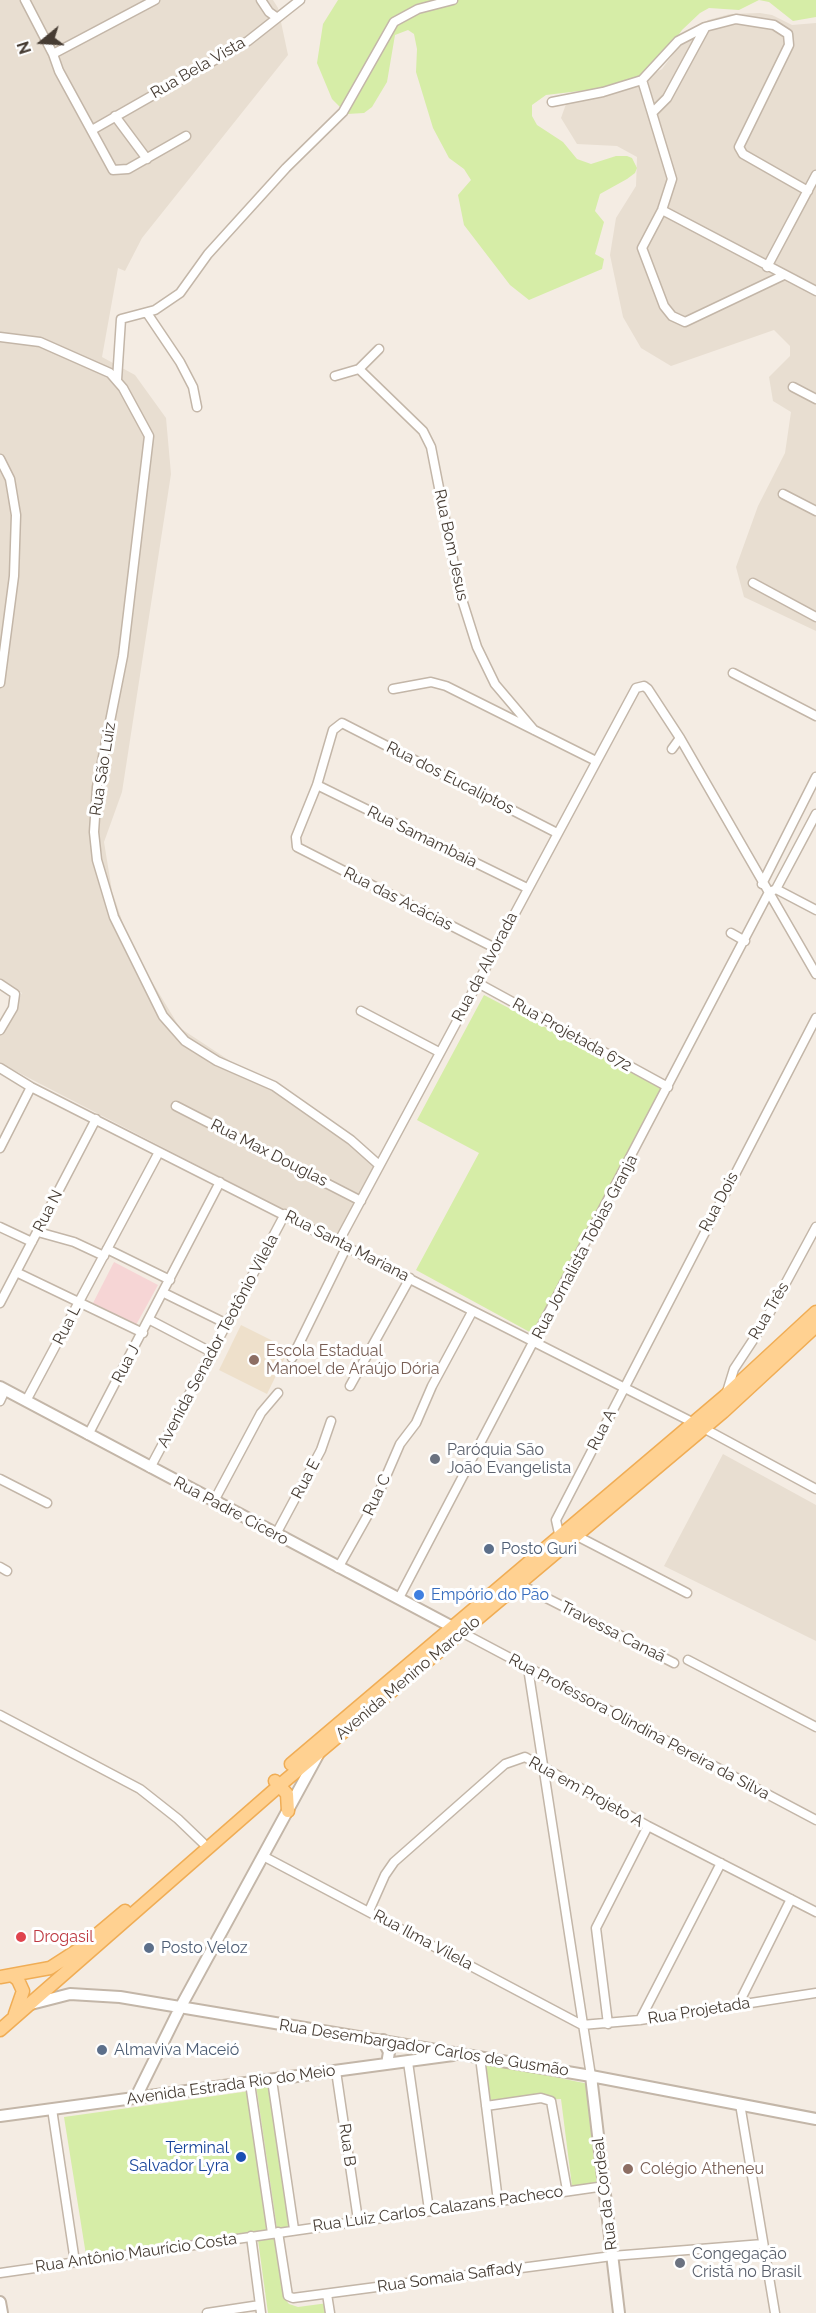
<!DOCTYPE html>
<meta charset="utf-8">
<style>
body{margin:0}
#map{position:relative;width:816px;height:2313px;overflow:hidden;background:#f4ece3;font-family:Raleway,sans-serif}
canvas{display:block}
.north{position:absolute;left:12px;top:12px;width:60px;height:60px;-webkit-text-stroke:4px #fff;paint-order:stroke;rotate:252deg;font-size:16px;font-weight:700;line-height:24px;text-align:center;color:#463c33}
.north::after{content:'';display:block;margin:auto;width:21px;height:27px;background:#463c33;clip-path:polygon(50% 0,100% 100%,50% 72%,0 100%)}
</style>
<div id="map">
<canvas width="816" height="2313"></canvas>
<div class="north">N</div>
</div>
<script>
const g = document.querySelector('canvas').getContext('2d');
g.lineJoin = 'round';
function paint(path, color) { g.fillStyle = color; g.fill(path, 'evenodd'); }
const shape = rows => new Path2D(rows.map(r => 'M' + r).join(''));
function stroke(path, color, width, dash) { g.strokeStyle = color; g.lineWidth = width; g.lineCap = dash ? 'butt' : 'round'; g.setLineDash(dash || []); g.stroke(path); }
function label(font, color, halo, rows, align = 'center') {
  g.font = font + ' Raleway,sans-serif'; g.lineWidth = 6; g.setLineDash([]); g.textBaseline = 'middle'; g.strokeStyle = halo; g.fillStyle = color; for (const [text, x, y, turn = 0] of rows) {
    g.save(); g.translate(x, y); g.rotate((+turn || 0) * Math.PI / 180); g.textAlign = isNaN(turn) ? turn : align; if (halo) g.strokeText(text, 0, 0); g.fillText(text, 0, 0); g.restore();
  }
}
const residential = shape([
 [0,0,273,0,278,8,288,55,142,238,125,271,118,268,102,357,135,375,166,418,171,474,122,792,104,842,112,891,131,947,180,1028,312,1115,380,1168,342,1240,0,1063,0,1034,22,993,0,981],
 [760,13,772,15,792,25,816,23,816,631,744,597,736,567,758,506,785,453,791,412,773,401,769,377,790,356,790,346,774,330,671,366,641,348,623,317,610,255,616,218,636,186,637,157,617,146,577,144,561,118,566,104,571,101,627,89,662,69,683,41,708,20,730,14],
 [723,1454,816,1505,816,1641,664,1566]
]);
const education = shape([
 [241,1325,289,1349,267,1394,219,1370]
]);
const medical = shape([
 [114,1262,158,1285,136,1325,93,1303]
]);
const green = shape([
 [338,0,816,0,816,17,793,21,769,2,759,0,739,10,709,8,700,13,682,30,657,65,637,77,613,87,546,95,532,105,532,116,537,125,563,142,577,159,591,164,616,156,627,156,632,158,637,168,635,173,627,179,600,194,595,211,604,222,595,254,604,259,602,269,529,300,510,285,464,225,458,195,471,180,464,169,449,158,433,128,416,72,417,49,414,34,408,30,395,35,387,82,372,107,364,113,347,114,332,99,317,63,323,24],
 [484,995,661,1088,537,1336,416,1270,479,1153,417,1120],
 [485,2063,589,2084,603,2183,572,2186,561,2099,488,2102],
 [269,2084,290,2227,277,2229,256,2085],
 [250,2091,269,2232,86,2255,64,2117],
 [275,2238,284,2298,289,2304,298,2307,328,2303,329,2313,268,2313,258,2240]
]);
const minor = shape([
 [25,0,53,54,59,71,113,170,128,169,186,136],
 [261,0,269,12,276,17],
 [53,54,155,0],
 [642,80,672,179,662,210,642,248,664,306,672,316,685,322,784,275],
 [552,102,603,92,642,80,678,41,705,27,736,19,774,25,788,34,789,45,739,147,743,154,808,191],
 [653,112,667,98,705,28],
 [115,116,147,159],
 [92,130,248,41,300,0],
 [662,210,816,291],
 [767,267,816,175],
 [147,313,180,362,193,387,197,407],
 [0,337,40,342,110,373,123,388,149,436,123,656,97,787,94,832,97,860,114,917,163,1016,185,1041,217,1061,274,1086,351,1140,379,1165],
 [359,369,379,349],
 [335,376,359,369,423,431,431,447,459,590,477,647,495,684,534,730],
 [117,380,121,319,155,310,180,293,208,254,286,168,343,112,394,22,418,9,453,0],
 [793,387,816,399],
 [0,459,10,479,16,515,14,576,0,683],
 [783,494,816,511],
 [753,583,816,617],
 [733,673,816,716],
 [393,689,431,682,446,686,596,761],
 [672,749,680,738],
 [317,785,527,888],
 [762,884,816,777],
 [776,889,816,814],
 [772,891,776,889,816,910],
 [731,933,745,941],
 [495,948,297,847,296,837,317,785,333,730,342,723,557,833],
 [476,982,668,1087],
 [0,984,15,994,13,1008,0,1030],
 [361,1011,439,1052],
 [0,1068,31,1087,694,1423,816,1489],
 [176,1106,361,1201],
 [0,1148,31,1087],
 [0,1227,32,1242],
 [38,1232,74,1242,104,1256],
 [339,1241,636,688,644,686,648,689,680,738,816,974],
 [107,1249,170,1280],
 [16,1272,143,1333],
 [164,1293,227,1324],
 [0,1303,96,1119],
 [150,1320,213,1353],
 [292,1358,347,1246],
 [350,1386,410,1278],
 [726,1395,734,1369,763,1325,816,1227],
 [0,1401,5,1390],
 [26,1401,159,1152],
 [88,1435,220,1182],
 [150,1468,285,1214],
 [0,1479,47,1503],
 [214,1501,261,1413,278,1393],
 [276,1534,321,1450,331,1421],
 [577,1536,687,1593],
 [560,1538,556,1520,816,1018],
 [0,1567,7,1571],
 [338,1568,374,1504,400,1444,416,1423,432,1386,472,1312],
 [521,1585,674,1663],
 [399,1598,768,894],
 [463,1633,816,1820],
 [688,1660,816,1727],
 [528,1668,591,2076],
 [0,1715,140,1789,178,1819,203,1843],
 [263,1856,582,2025,640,2020,816,1993],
 [369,1911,385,1875,394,1862,505,1764,525,1757,648,1826,816,1912],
 [738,2005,791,1899],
 [640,2020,721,1863],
 [608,2024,596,1928,648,1826],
 [480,2057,498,2201],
 [408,2062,429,2210],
 [336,2071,358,2220],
 [272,2080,294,2229],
 [250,2083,272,2233],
 [740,2104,775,2313],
 [486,2106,541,2098,551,2101,567,2190],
 [52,2109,75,2262],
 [278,2232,288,2296,293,2298,612,2256,763,2244],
 [251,2236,261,2313],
 [0,2273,605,2186],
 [327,2294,330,2313],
 [207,2313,260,2305]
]);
const tertiary = shape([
 [0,1387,458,1630],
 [31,2004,70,1994,120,1997,591,2076,816,2119],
 [383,2040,389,2052,387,2064],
 [591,2076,619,2313],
 [136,2097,180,2008,319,1753],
 [0,2116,453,2055],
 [0,2302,2,2313]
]);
const primary = shape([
 [291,1764,725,1396,816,1312],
 [275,1781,287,1794,288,1811],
 [12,1975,18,1980,23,1991,15,2014],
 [0,1977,50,1968,81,1948,125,1911],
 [0,2030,280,1785,723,1412,816,1326]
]);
const markers = [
 [254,1360,6,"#8d6e63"],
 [435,1459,6,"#6b7280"],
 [489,1549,6,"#5c6f8a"],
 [419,1595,6,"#3f7fe0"],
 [21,1937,6,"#e0444e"],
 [149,1948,6,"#5c6f8a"],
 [102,2050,6,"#5c6f8a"],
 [241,2157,6,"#1a4fb4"],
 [628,2169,6,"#8d6e63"],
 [680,2263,6,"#6b7280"]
];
const streetNames = [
 ["Rua Bela Vista",198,68,-30],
 ["Rua Bom Jesus",451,545,78],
 ["Rua São Luiz",103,769,-81],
 ["Rua dos Eucaliptos",450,778,27],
 ["Rua Samambaia",422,837,26],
 ["Rua das Acácias",398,899,27],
 ["Rua da Alvorada",485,967,-62],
 ["Rua Projetada 672",572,1035,29],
 ["Rua Max Douglas",269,1153,27],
 ["Rua Dois",719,1202,-62],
 ["Rua N",48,1211,-63],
 ["Rua Santa Mariana",347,1246,27],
 ["Rua Jornalista Tobias Granja",585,1247,-62],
 ["Rua Três",769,1311,-60],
 ["Rua L",67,1325,-63],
 ["Avenida Senador Teotônio Vilela",218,1341,-62],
 ["Rua J",126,1364,-62],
 ["Rua A",602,1430,-63],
 ["Rua E",306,1479,-62],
 ["Rua C",377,1495,-65],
 ["Rua Padre Cícero",231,1511,28],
 ["Travessa Canaã",613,1632,27],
 ["Avenida Menino Marcelo",408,1678,-40],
 ["Rua Professora Olindina Pereira da Silva",639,1727,28],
 ["Rua em Projeto A",586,1792,29],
 ["Rua Ilma Vilela",423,1940,28],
 ["Rua Projetada",699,2011,-9],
 ["Rua Desembargador Carlos de Gusmão",424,2048,9],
 ["Avenida Estrada Rio do Meio",231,2085,-8],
 ["Rua B",347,2145,82],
 ["Rua da Cordeal",605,2194,-97],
 ["Rua Luiz Carlos Calazans Pacheco",438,2209,-8],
 ["Rua Antônio Maurício Costa",136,2253,-8],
 ["Rua Somaia Saffady",450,2277,-8]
];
const educationNames = [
 ["Escola Estadual",266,1351],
 ["Manoel de Araújo Dória",266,1369],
 ["Colégio Atheneu",640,2169]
];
const worshipNames = [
 ["Paróquia São",447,1450],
 ["João Evangelista",447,1468],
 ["Congegação",692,2254],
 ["Cristã no Brasil",692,2272]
];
const serviceNames = [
 ["Posto Guri",501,1549],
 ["Posto Veloz",161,1948],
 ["Almaviva Maceió",114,2050]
];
const shopNames = [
 ["Empório do Pão",431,1595]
];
const healthNames = [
 ["Drogasil",33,1937]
];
const transitNames = [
 ["Terminal",229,2148],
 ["Salvador Lyra",229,2166]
];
paint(residential, '#e8ded1');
paint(education, '#eee0cb');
paint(medical, '#f6d5d5');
paint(green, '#d6eda7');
stroke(minor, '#c3b6a8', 11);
stroke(tertiary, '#c3b6a8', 14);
stroke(primary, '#f0ad55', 15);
stroke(minor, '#fff', 8);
stroke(tertiary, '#fff', 10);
stroke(primary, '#ffd191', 12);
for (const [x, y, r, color] of markers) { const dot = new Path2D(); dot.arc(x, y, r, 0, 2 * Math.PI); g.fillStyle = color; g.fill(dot); stroke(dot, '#fff', 2); }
label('16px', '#463c33', '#fff', streetNames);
label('16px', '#785e54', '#fff', educationNames, 'left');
label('16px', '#5b616d', '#fff', worshipNames, 'left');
label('16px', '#4e5e75', '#fff', serviceNames, 'left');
label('16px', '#366cbe', '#fff', shopNames, 'left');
label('16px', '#be3a42', '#fff', healthNames, 'left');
label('16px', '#164399', '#fff', transitNames, 'right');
</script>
